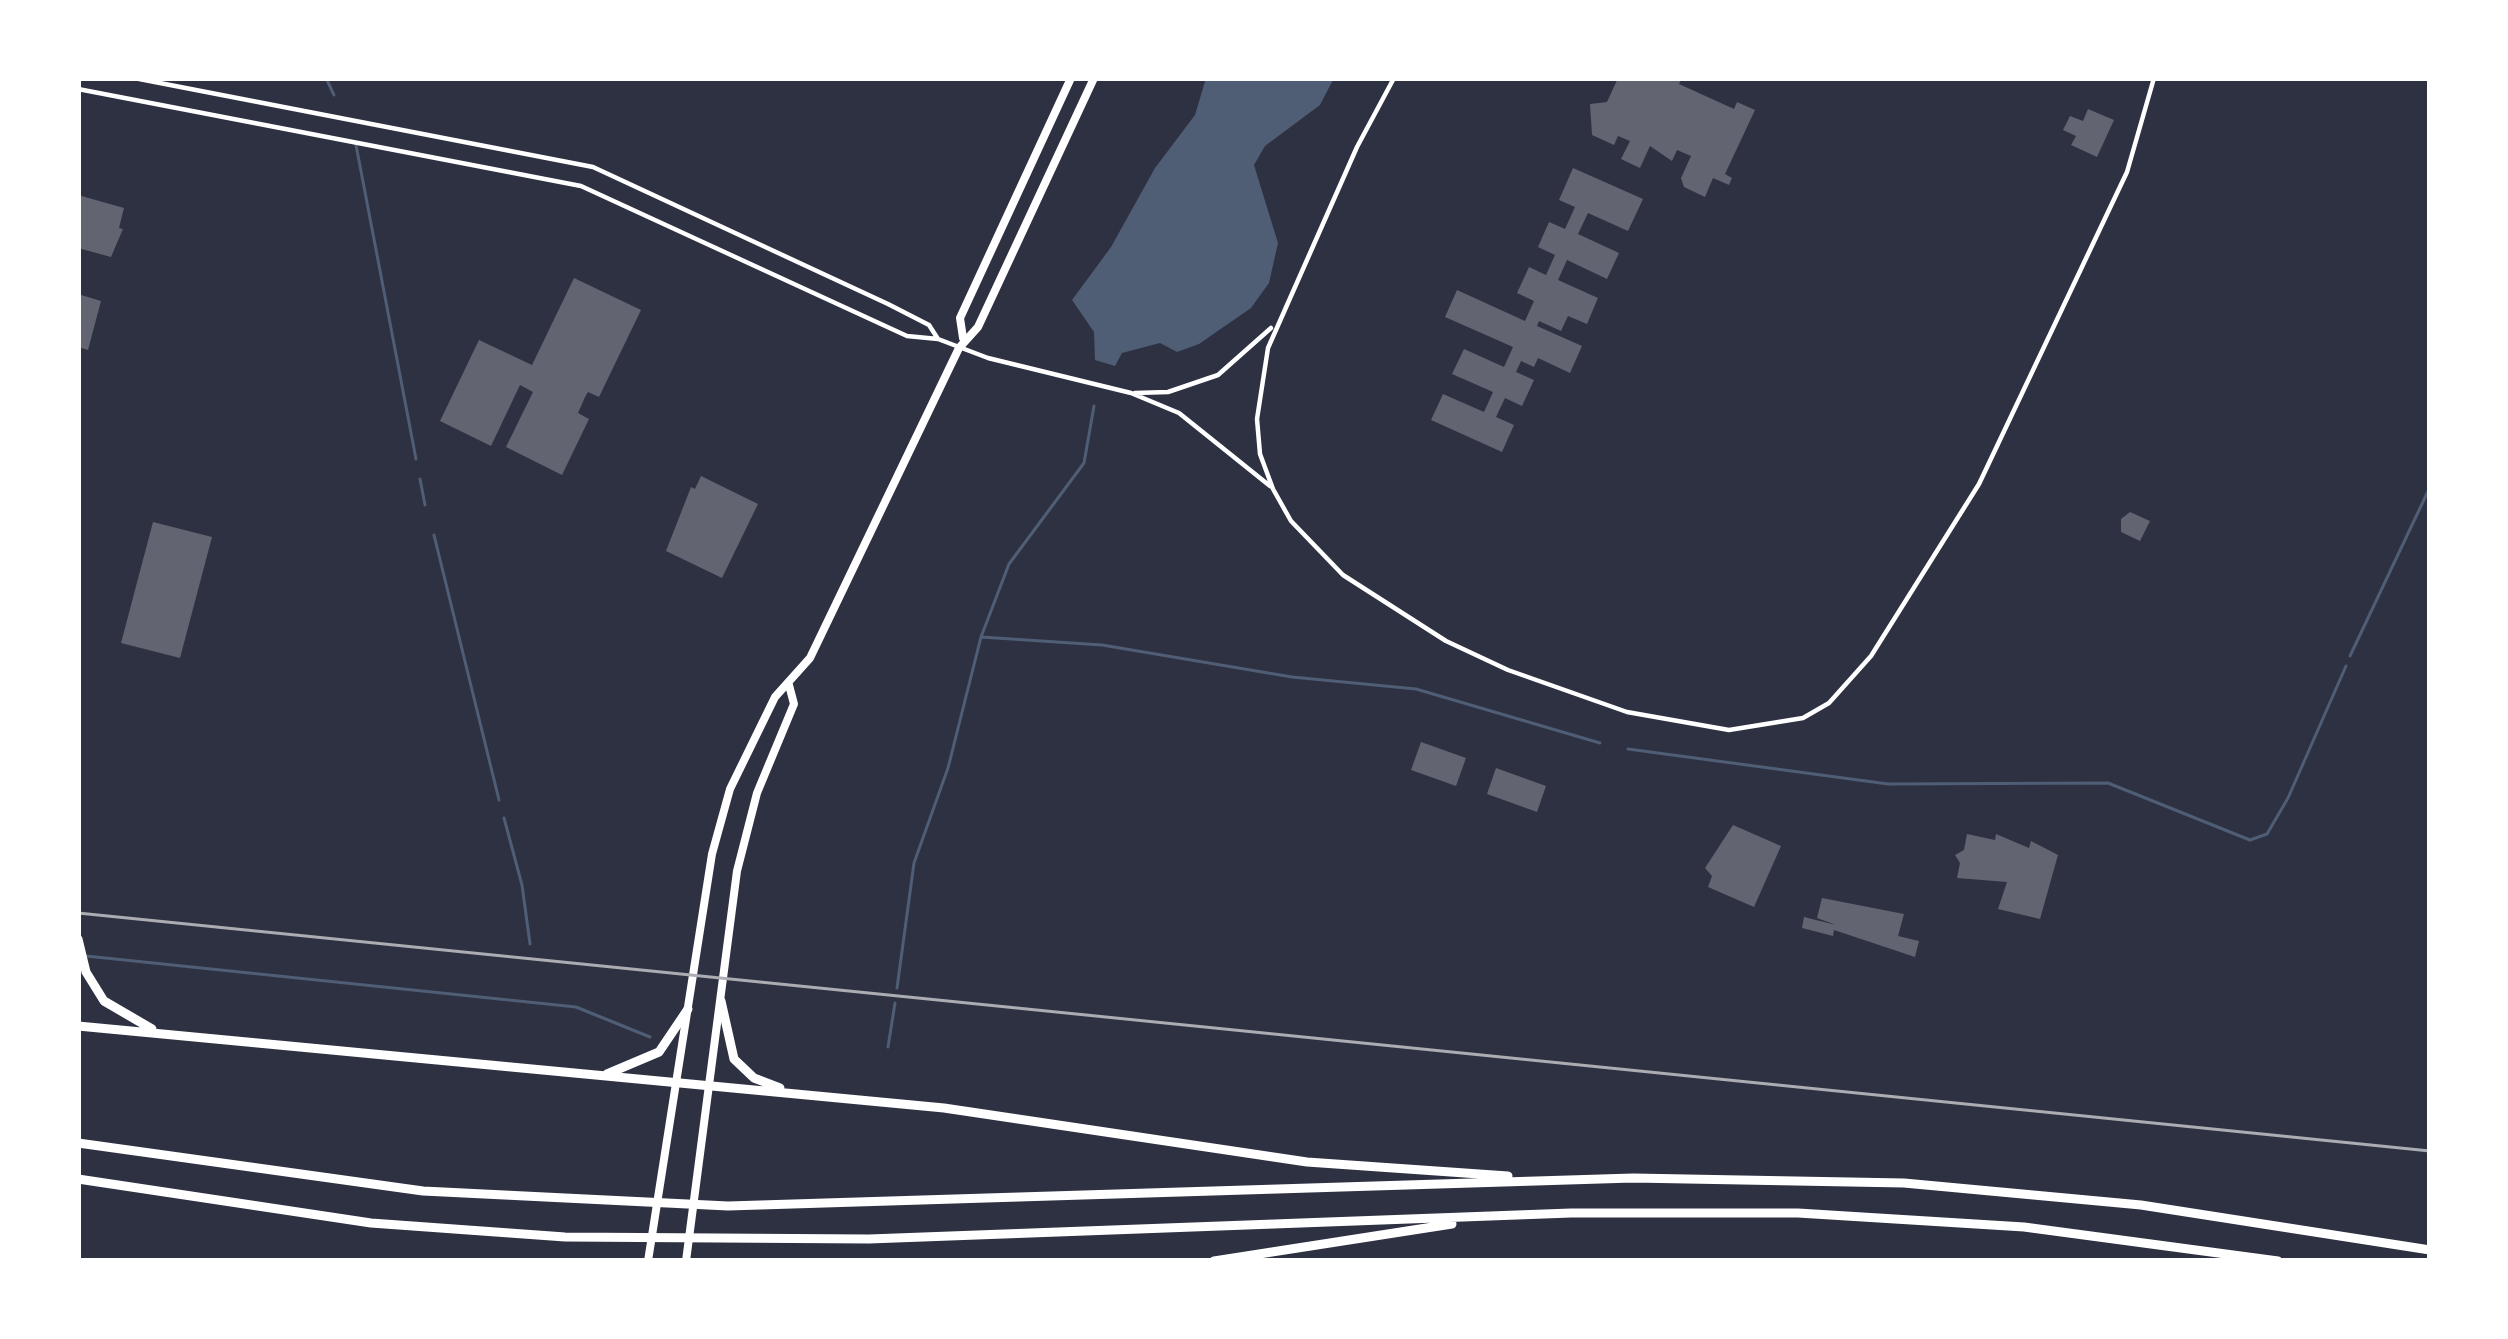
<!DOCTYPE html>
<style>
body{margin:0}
#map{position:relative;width:2508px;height:1339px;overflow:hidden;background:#2d3142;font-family:"Titillium Web",sans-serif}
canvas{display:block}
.frame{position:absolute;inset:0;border:81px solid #fff;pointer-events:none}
</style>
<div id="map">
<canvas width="2508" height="1339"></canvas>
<div class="frame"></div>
</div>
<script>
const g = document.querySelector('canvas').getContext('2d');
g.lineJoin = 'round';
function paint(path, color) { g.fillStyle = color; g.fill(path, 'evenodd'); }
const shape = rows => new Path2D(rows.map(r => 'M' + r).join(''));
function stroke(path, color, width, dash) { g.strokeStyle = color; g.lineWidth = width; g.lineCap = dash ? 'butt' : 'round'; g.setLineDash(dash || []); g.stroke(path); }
const water = shape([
 [1206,78,1334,78,1320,105,1265,146,1254,165,1278,243,1269,283,1251,308,1199,344,1177,352,1160,343,1122,353,1115,366,1095,360,1094,332,1072,300,1111,247,1155,168,1195,115]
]);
const stream = shape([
 [326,78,334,95],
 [356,145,416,459],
 [420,479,425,505],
 [434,535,499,800],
 [981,637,1102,645,1292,677,1416,689,1600,743],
 [2350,656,2430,487],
 [1628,749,1888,784,2108,783,2250,840,2267,834,2288,798,2346,666],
 [504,818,522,885,530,944],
 [86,956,576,1007,650,1037],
 [897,988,914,863,948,768,981,637,1009,564,1084,463,1094,406],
 [888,1047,895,1003]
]);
const building = shape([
 [1618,78,1682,78,1679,84,1734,109,1737,102,1755,110,1725,174,1732,178,1729,185,1713,178,1705,197,1684,187,1681,178,1691,156,1677,150,1672,161,1650,146,1640,168,1621,159,1630,141,1618,136,1614,145,1592,135,1590,104,1607,102],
 [2088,109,2114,120,2097,157,2071,145,2076,136,2063,130,2070,116,2083,121],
 [1573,168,1643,199,1628,231,1588,213,1578,234,1619,253,1607,279,1567,260,1558,280,1598,298,1587,324,1568,316,1561,331,1539,321,1537,326,1582,346,1570,373,1538,358,1534,367,1521,361,1516,372,1534,380,1522,406,1505,398,1496,417,1514,425,1502,452,1431,420,1443,394,1484,412,1493,392,1452,374,1464,349,1504,367,1513,347,1445,317,1457,290,1525,321,1534,301,1517,293,1529,267,1546,275,1555,255,1538,247,1549,222,1565,229,1575,207,1559,200],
 [78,195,124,208,119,228,123,229,111,257,78,248],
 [574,278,641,310,599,397,588,392,585,397,578,413,589,419,562,475,506,447,533,392,520,385,491,446,440,421,479,340,532,365],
 [78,294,101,301,88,350,78,347],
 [701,476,758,504,722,578,666,551,691,487,695,489],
 [2130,512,2150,521,2140,541,2121,532,2121,519],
 [153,522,212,537,180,658,121,643],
 [1421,742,1466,758,1456,786,1411,770],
 [1496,768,1546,786,1537,812,1487,794],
 [1733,825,1781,846,1754,907,1708,887,1712,876,1705,868],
 [1967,834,1995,840,1996,834,2029,848,2031,841,2058,855,2040,919,1998,909,2007,882,1957,878,1960,863,1955,855,1964,850],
 [1822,898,1904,914,1898,936,1919,941,1915,957,1834,930,1833,936,1802,928,1804,917,1836,925,1817,918]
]);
const minor = shape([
 [134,78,593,167,888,304,929,325,938,339],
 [1394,78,1357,147,1268,348,1257,419,1260,454,1273,489,1291,521,1343,575,1446,641,1508,670,1627,712,1729,730,1803,718,1829,703,1871,656,1979,484,2127,172,2154,78],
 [78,89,581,186,907,336,938,339,988,358,1131,393,1179,413,1270,486],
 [1135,393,1168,392,1218,375,1271,328]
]);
const secondary = shape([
 [963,338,960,318,1071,78],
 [648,1261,712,854,730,789,775,697,810,658,959,348,978,327,1094,78],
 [686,1261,737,871,757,793,794,704,789,685]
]);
const motorway = shape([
 [78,939,86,972,104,1001,152,1029],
 [721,1001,734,1059,754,1078,780,1088],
 [78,1026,944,1108,1307,1162,1508,1176],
 [607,1074,659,1052,688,1009],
 [78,1143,423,1191,728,1206,1633,1178,1904,1183,2141,1205,2430,1250],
 [78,1179,371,1223,565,1237,869,1239,1571,1213,1798,1213,2024,1227,2278,1261],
 [1214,1261,1452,1224]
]);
const rail = shape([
 [78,913,2430,1151]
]);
paint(water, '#4f5d75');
stroke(stream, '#4f5d75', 3);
paint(building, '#626471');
stroke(minor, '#fff', 4.5);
stroke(secondary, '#fff', 8);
stroke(motorway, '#fff', 9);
stroke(rail, '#abadb3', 3);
</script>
